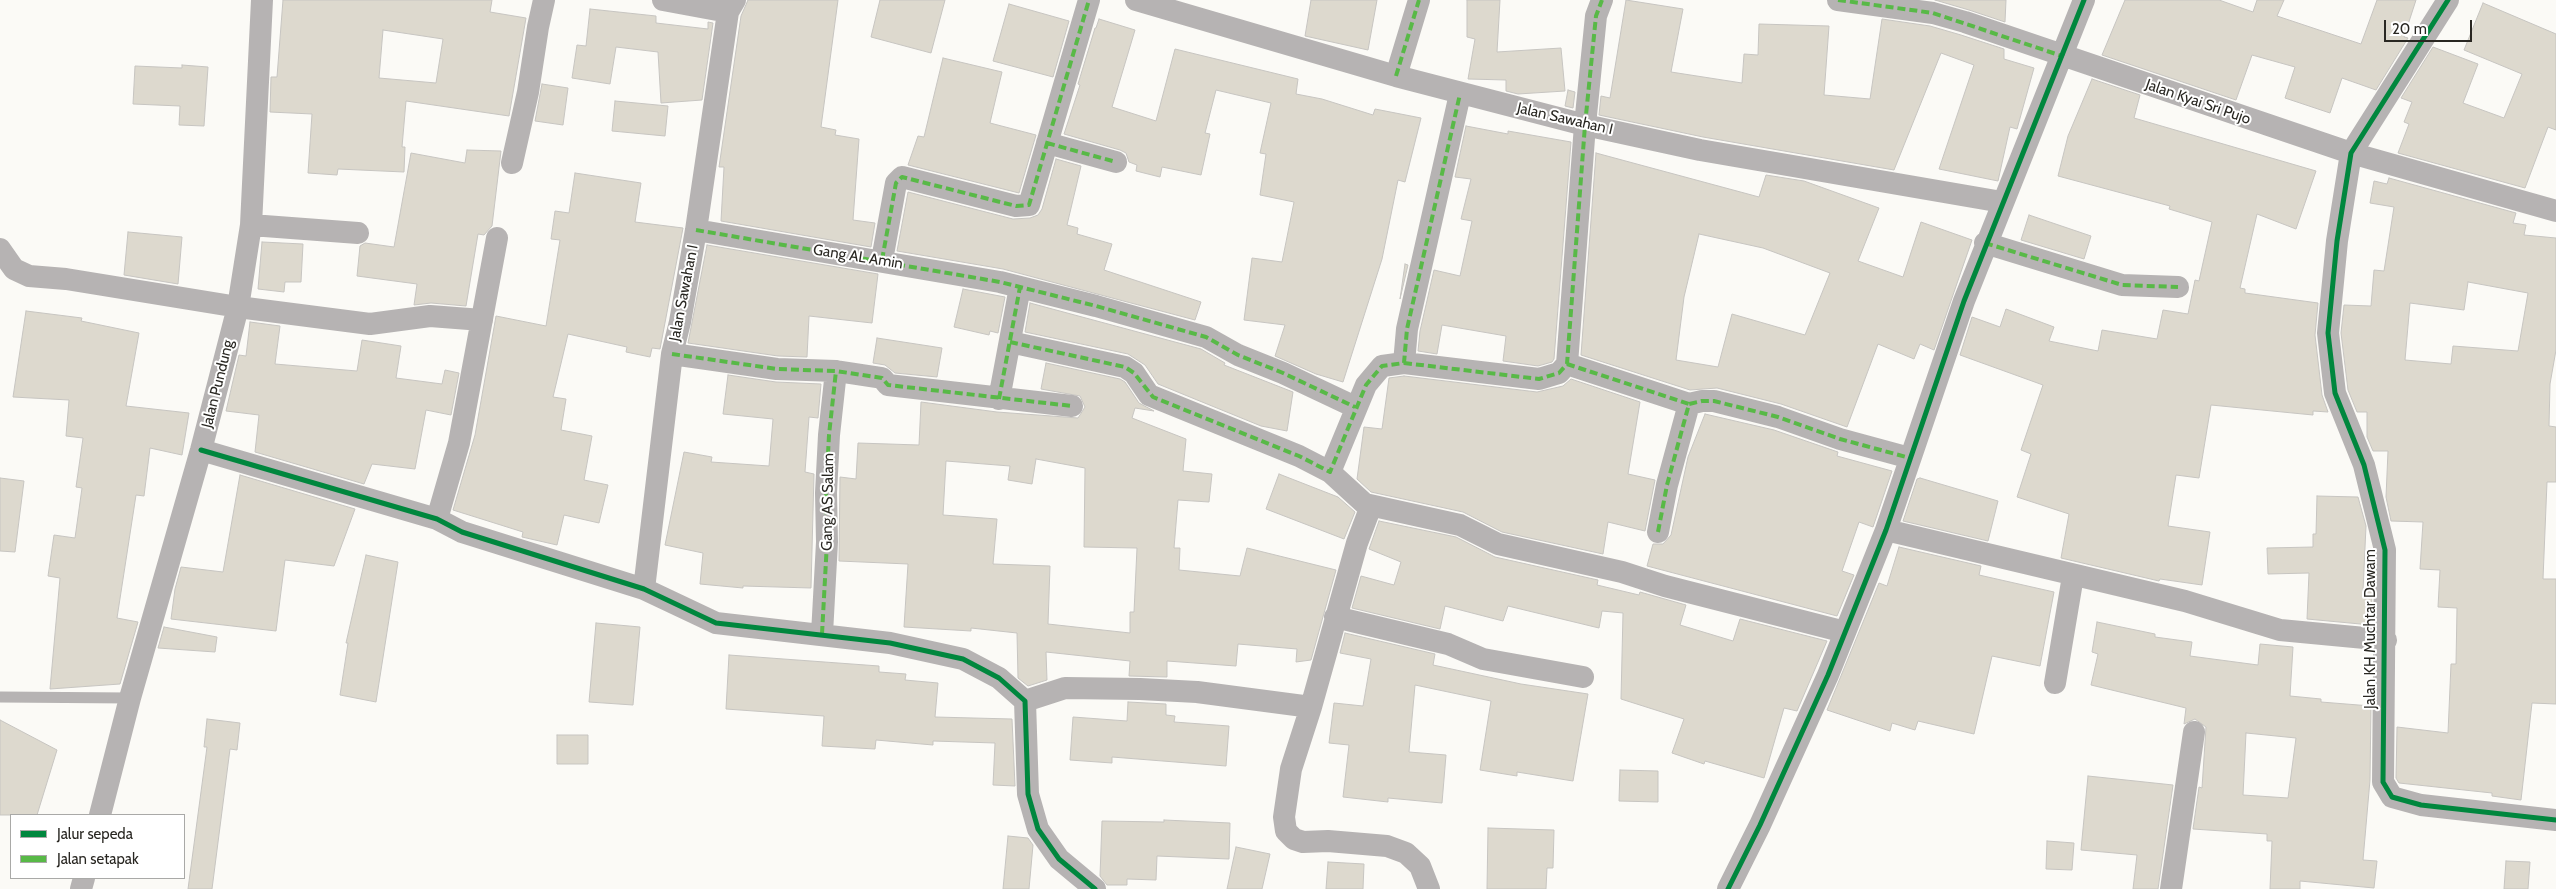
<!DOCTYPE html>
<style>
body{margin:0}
#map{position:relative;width:2556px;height:889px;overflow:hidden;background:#fbfaf6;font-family:Cabin,sans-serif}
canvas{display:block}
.legend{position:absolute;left:10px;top:814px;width:175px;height:65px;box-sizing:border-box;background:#fff;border:1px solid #a9a9a7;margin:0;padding:6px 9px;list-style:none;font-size:15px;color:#292722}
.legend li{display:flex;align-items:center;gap:10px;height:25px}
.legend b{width:25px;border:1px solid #a9a9a7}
.scale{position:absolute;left:2384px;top:20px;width:88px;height:22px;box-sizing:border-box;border:2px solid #292722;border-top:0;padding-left:6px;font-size:15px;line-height:18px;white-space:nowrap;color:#292722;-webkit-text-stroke:4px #fff;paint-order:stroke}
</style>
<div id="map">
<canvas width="2556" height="889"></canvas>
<ul class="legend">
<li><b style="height:6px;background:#00873e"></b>Jalur sepeda</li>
<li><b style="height:6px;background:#58b947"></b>Jalan setapak</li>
</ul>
<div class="scale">20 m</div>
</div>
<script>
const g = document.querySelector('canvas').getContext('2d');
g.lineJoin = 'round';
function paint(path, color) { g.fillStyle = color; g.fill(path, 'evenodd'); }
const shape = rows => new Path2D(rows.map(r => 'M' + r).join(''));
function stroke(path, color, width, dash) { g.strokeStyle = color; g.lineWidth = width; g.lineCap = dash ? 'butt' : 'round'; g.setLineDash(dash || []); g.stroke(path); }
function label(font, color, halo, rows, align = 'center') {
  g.font = font + ' Cabin,sans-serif'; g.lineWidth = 4; g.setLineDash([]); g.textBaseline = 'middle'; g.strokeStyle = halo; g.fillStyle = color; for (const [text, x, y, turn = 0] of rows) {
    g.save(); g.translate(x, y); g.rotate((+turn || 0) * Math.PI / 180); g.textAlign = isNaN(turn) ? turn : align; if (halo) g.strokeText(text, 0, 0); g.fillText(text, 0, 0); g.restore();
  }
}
const building = shape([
 [283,0,492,0,490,12,526,18,509,116,406,101,402,147,405,147,404,172,338,169,337,175,308,173,312,114,270,112,271,77,277,77,283,0],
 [383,30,443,39,436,83,379,78,383,30],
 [748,0,838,0,821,127,836,130,835,135,859,139,853,220,875,223,871,247,721,221,724,167,719,167,741,16,748,0],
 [880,0,945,0,931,53,871,37,880,0],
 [1311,0,1377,0,1368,50,1305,36,1311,0],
 [1467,0,1500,0,1497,52,1561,48,1565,91,1518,94,1506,91,1506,80,1468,79,1475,39,1467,37,1467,0],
 [1626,0,1683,9,1671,72,1742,83,1744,54,1758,55,1759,24,1829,26,1824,95,1870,99,1882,19,1930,26,1961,35,2004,49,2004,59,2034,68,2017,129,2010,127,1998,181,1939,169,1974,65,1941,53,1894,170,1703,137,1599,115,1601,96,1610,98,1626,0],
 [1935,0,2006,0,2005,22,1969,10,1935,0],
 [2125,0,2219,0,2253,12,2257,0,2284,0,2277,16,2361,44,2377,0,2416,0,2404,37,2408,38,2376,90,2342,78,2330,113,2285,98,2295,67,2252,55,2236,100,2102,55,2125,0],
 [2483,3,2556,34,2556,130,2548,127,2525,188,2398,153,2409,124,2404,122,2412,102,2401,98,2433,47,2478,64,2463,103,2504,118,2522,74,2464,50,2483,3],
 [1009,4,1069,21,1053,77,993,61,1009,4],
 [590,9,656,16,656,23,708,29,708,22,713,23,702,100,661,103,658,52,616,47,610,84,572,78,577,45,586,46,590,9],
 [1099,19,1135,30,1112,107,1156,121,1175,49,1298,79,1296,94,1322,99,1373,115,1375,109,1421,118,1405,182,1398,180,1382,259,1343,382,1316,374,1275,356,1285,325,1244,320,1252,258,1282,262,1294,202,1260,195,1266,154,1260,153,1271,103,1216,90,1205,133,1210,134,1201,175,1162,167,1160,177,1136,171,1137,165,1129,162,1126,153,1120,150,1064,134,1080,85,1078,84,1095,28,1096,28,1099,19],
 [943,58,1002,72,990,123,1036,135,1019,193,908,165,918,136,924,137,943,58],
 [182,65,208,67,204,126,179,125,180,106,133,104,135,66,182,68,182,65],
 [2092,79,2140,95,2134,118,2316,171,2296,229,2257,214,2240,288,2245,289,2245,293,2318,303,2315,335,2322,395,2328,412,2313,411,2313,415,2211,405,2199,478,2176,475,2168,526,2210,532,2202,585,2160,579,2159,581,2061,558,2069,514,2017,497,2031,454,2021,450,2043,385,1960,355,1972,317,2000,327,2006,309,2054,327,2049,341,2098,351,2102,330,2157,339,2163,310,2188,314,2195,280,2199,281,2212,222,2169,209,2170,206,2058,176,2068,136,2092,79],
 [542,84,568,88,563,125,535,121,542,84],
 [1568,90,1575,92,1573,108,1565,106,1568,90],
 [615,101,668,106,665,136,612,131,615,101],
 [1466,126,1508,134,1508,131,1571,142,1554,359,1552,362,1538,366,1503,361,1506,336,1442,325,1437,354,1418,351,1420,331,1434,270,1460,276,1472,221,1461,219,1471,179,1455,177,1466,126],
 [467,150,501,151,492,226,484,235,478,234,466,306,431,303,414,305,417,284,357,276,360,246,365,243,394,247,411,153,465,163,467,150],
 [1596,153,1759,197,1766,175,1804,181,1879,208,1858,261,1903,277,1921,222,1972,240,1934,350,1920,344,1914,359,1878,344,1847,427,1781,404,1717,388,1690,390,1581,355,1596,153],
 [1699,234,1763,248,1830,273,1805,335,1732,314,1718,367,1676,360,1684,297,1699,234],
 [1056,159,1081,166,1067,225,1078,228,1077,234,1112,244,1104,270,1201,302,1195,320,1003,269,897,251,908,192,1013,219,1030,218,1038,215,1042,209,1056,159],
 [575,173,641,183,635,222,683,228,660,349,652,348,650,357,626,352,627,347,568,334,553,397,566,399,561,430,592,436,584,480,608,485,599,523,564,515,557,545,522,537,523,532,453,510,475,435,496,316,546,326,560,240,551,239,555,211,569,213,575,173],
 [2389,178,2516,213,2513,223,2526,225,2524,235,2556,238,2556,350,2550,384,2549,426,2556,427,2556,482,2547,482,2543,579,2556,579,2556,704,2532,703,2521,800,2492,796,2492,793,2399,783,2396,778,2397,727,2448,733,2451,664,2456,664,2457,608,2438,607,2440,570,2420,569,2423,522,2391,521,2386,497,2388,451,2373,451,2367,437,2367,412,2357,412,2348,390,2341,333,2344,305,2371,306,2374,270,2384,271,2394,207,2370,203,2374,181,2387,184,2389,178],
 [2468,282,2528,293,2518,351,2453,346,2451,364,2405,360,2410,303,2464,310,2468,282],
 [2029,215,2091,236,2084,259,2021,240,2029,215],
 [128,232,182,237,178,284,124,275,128,232],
 [262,242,303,244,301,282,285,282,284,292,258,289,262,242],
 [707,245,878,274,872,323,809,316,807,357,778,356,688,343,707,245],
 [1405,264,1408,265,1400,299,1405,264],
 [963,289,1005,297,998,333,990,331,989,335,954,327,963,289],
 [1030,303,1201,349,1225,363,1224,365,1293,392,1287,431,1261,426,1158,384,1145,365,1128,354,1025,332,1030,303],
 [26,311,82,318,81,321,139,333,126,406,189,413,182,455,150,448,144,496,136,495,117,618,138,622,120,684,50,689,60,578,48,576,54,535,75,538,82,488,76,487,83,438,66,436,69,400,13,397,26,311],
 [250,322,280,326,275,364,357,371,362,340,401,346,396,378,442,384,445,370,459,373,451,415,426,410,415,469,372,464,364,484,255,452,259,415,226,411,239,355,246,356,250,322],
 [877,338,942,348,937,377,895,373,885,365,873,363,877,338],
 [1046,363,1120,379,1125,382,1139,403,1154,411,1135,408,1132,418,1186,439,1183,471,1212,474,1209,502,1178,500,1174,548,1180,548,1179,570,1240,576,1247,548,1336,570,1311,660,1296,662,1297,649,1238,644,1236,666,1167,661,1167,677,1129,676,1130,661,1046,652,1047,680,1028,686,1018,678,1017,633,971,628,971,631,904,627,908,564,839,561,840,477,856,479,858,443,919,445,921,402,997,412,1078,418,1085,407,1080,396,1041,389,1046,363],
 [1036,459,1085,468,1084,547,1137,548,1134,612,1130,612,1130,633,1048,624,1050,566,993,564,997,519,943,515,946,461,1010,466,1008,480,1032,484,1036,459],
 [728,375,776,382,821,384,818,418,809,417,805,472,814,474,811,588,743,586,743,588,700,584,703,553,665,545,684,452,712,457,711,462,769,466,773,419,723,414,728,375],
 [1404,376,1537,392,1563,386,1571,379,1640,402,1628,474,1655,480,1645,531,1608,522,1603,554,1502,532,1463,512,1371,492,1357,479,1364,427,1382,429,1389,378,1404,376],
 [1705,414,1774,430,1838,452,1837,456,1892,471,1873,527,1859,522,1842,571,1854,575,1837,616,1647,566,1653,544,1663,544,1671,535,1688,457,1705,414],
 [1279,474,1338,497,1355,512,1344,539,1266,509,1279,474],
 [240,475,355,509,334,566,285,560,276,631,171,619,175,589,181,567,223,572,240,475],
 [0,478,24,481,15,552,0,551,0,478],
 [1920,478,1998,501,1988,541,1903,521,1917,479,1920,478],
 [2317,496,2358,497,2366,526,2363,591,2372,592,2371,625,2307,619,2309,573,2268,574,2267,548,2313,547,2313,534,2316,534,2317,496],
 [1379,521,1456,537,1495,557,1598,580,1597,585,1639,595,1640,592,1686,605,1680,625,1733,641,1740,619,1827,641,1797,711,1784,708,1764,778,1705,761,1704,764,1672,753,1684,719,1621,699,1623,613,1602,611,1599,628,1508,606,1503,621,1445,606,1440,629,1352,608,1361,576,1394,585,1401,562,1369,549,1379,521],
 [1899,547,1981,566,1979,575,2054,592,2040,666,1992,656,1974,734,1918,721,1915,730,1892,723,1890,731,1827,710,1879,583,1887,586,1899,547],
 [366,555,398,562,376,702,340,695,348,643,346,643,366,555],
 [2097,622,2155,634,2155,637,2192,642,2190,656,2258,665,2260,644,2293,647,2290,696,2321,699,2321,702,2371,706,2370,780,2363,860,2377,861,2374,888,2300,881,2300,889,2270,889,2272,841,2267,841,2267,834,2193,829,2199,787,2202,788,2206,727,2195,719,2184,724,2186,708,2091,685,2098,654,2092,652,2097,622],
 [2246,733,2296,738,2288,798,2243,795,2246,733],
 [596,623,640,627,633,705,589,702,596,623],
 [164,627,217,637,215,652,158,648,164,627],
 [1345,633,1435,654,1433,665,1521,684,1588,694,1573,781,1517,772,1517,776,1480,770,1491,701,1415,685,1409,752,1446,755,1442,803,1388,798,1388,802,1343,797,1349,745,1329,743,1334,703,1363,706,1371,659,1340,653,1345,633],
 [729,655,879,666,879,672,906,674,905,680,938,683,935,717,1012,719,1015,786,993,785,995,743,933,741,933,745,876,740,875,749,822,746,824,716,726,709,729,655],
 [1128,702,1166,704,1166,715,1175,716,1174,722,1229,726,1226,766,1112,757,1112,763,1070,760,1073,717,1127,721,1128,702],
 [207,719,240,723,237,750,230,749,212,889,188,889,207,747,204,747,207,719],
 [0,720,57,750,37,815,0,815,0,720],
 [557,735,588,735,588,764,557,764,557,735],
 [1620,770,1658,771,1658,802,1619,801,1620,770],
 [2088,776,2173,785,2158,889,2133,889,2137,855,2081,850,2088,776],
 [1164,820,1230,823,1229,859,1157,856,1156,880,1127,879,1127,885,1107,885,1100,876,1102,821,1164,822,1164,820],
 [1488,828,1554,830,1553,868,1547,868,1546,889,1487,889,1488,828],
 [1008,836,1028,838,1033,845,1029,889,1003,889,1008,836],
 [2047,841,2074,843,2072,870,2046,869,2047,841],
 [1236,847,1270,854,1262,889,1227,889,1236,847],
 [2506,861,2530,862,2528,889,2504,889,2506,861],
 [1328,862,1364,864,1363,889,1326,889,1328,862]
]);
const service = shape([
 [0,697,130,698]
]);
const minor = shape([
 [663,0,728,12],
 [1136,0,1396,76,1585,125,1700,150,2002,202],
 [1838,0,1933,13,1965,22,2351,153,2556,211],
 [2448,0,2351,153,2337,241,2328,333,2335,393,2364,465,2385,550,2383,782,2392,797,2421,805,2556,820],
 [1396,76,1419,0],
 [1047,143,1116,162],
 [512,163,528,92,538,27,544,0],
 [251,225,358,233],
 [696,230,1000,282,1096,306,1206,337,1238,355,1283,373,1355,407],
 [1985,243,2122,285,2178,287],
 [0,249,14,269,29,276,66,279,238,307,370,324,430,316,482,320],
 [882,260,896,183,902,177,1016,206,1029,205,1089,0],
 [1010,342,1125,367,1134,373,1149,395,1299,456,1330,472,1365,504,1460,525,1498,544,1622,572,1665,586,1845,632],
 [672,354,777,369,836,371,882,378,888,385,1072,406],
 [1404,363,1539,379,1559,373,1567,364,1585,125,1596,16,1602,0],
 [1567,364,1689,404],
 [999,399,1020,287],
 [201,450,437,519,462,532,644,589,716,623,890,643,963,659,999,678,1025,701,1028,794,1038,829,1059,859,1095,889],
 [1330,472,1366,385,1382,366,1404,363,1407,329,1460,94],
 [1371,506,1357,543,1311,707,1291,769,1284,817,1286,831,1294,839,1303,842,1328,841,1387,846,1406,853,1420,866,1429,889],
 [437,519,459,443,497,238],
 [1886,530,2185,601,2280,630,2386,640],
 [1658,532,1667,485,1689,404,1702,401,1714,401,1778,417,1840,439,1910,458],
 [644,589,672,354,680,322,696,230,728,12,735,0],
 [1335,617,1448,644,1483,659,1583,677],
 [822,634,827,542,826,493,829,435,836,371],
 [2055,683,2073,576],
 [1025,701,1065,688,1140,689,1197,692,1311,707],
 [100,815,130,698,201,450,238,307,251,225,262,0],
 [81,889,84,878],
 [1728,889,1760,825,1828,675,1886,530,1964,301,2084,0],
 [2171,889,2194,732]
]);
const quiet = shape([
 [1838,0,1933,13,2062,56,2063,53],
 [1396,76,1419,0],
 [1047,143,1116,162],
 [696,230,1000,282,1096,306,1206,337,1238,355,1283,373,1355,407],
 [1985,243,2122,285,2178,287],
 [882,260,896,183,902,177,1016,206,1029,205,1089,0],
 [1010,342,1125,367,1134,373,1153,397,1299,456,1330,472,1366,385,1382,366,1404,363,1407,329,1460,94],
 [672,354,777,369,836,371,882,378,888,385,1072,406],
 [1404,363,1539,379,1559,373,1567,364,1585,125,1596,16,1602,0],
 [1567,364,1689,404],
 [999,399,1020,287],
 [1658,532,1667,485,1689,404,1702,401,1714,401,1778,417,1840,439,1910,458],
 [822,634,827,542,826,493,829,435,836,371]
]);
const cycleway = shape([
 [2448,0,2351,153,2337,241,2328,333,2335,393,2364,465,2385,550,2383,782,2392,797,2421,805,2556,820],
 [201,450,437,519,462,532,644,589,716,623,890,643,963,659,999,678,1025,701,1028,794,1038,829,1059,859,1095,889],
 [1728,889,1760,825,1828,675,1886,530,1964,301,2084,0]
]);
const streetNames = [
 ["Jalan Kyai Sri Pujo",2198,102,19],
 ["Jalan Sawahan I",1565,119,13],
 ["Gang AL Amin",858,257,9],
 ["Jalan Sawahan I",684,293,-79],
 ["Jalan Pundung",218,384,-76],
 ["Gang AS Salam",828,502,-89],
 ["Jalan KH Muchtar Dawam",2371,629,-90]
];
paint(building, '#ddd9ce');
stroke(building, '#c7c5c1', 1);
stroke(service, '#b6b3b3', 11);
stroke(minor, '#b6b3b3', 22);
stroke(quiet, '#58b947', 4, [8, 4]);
stroke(cycleway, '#00873e', 5);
label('15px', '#292722', '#fff', streetNames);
</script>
